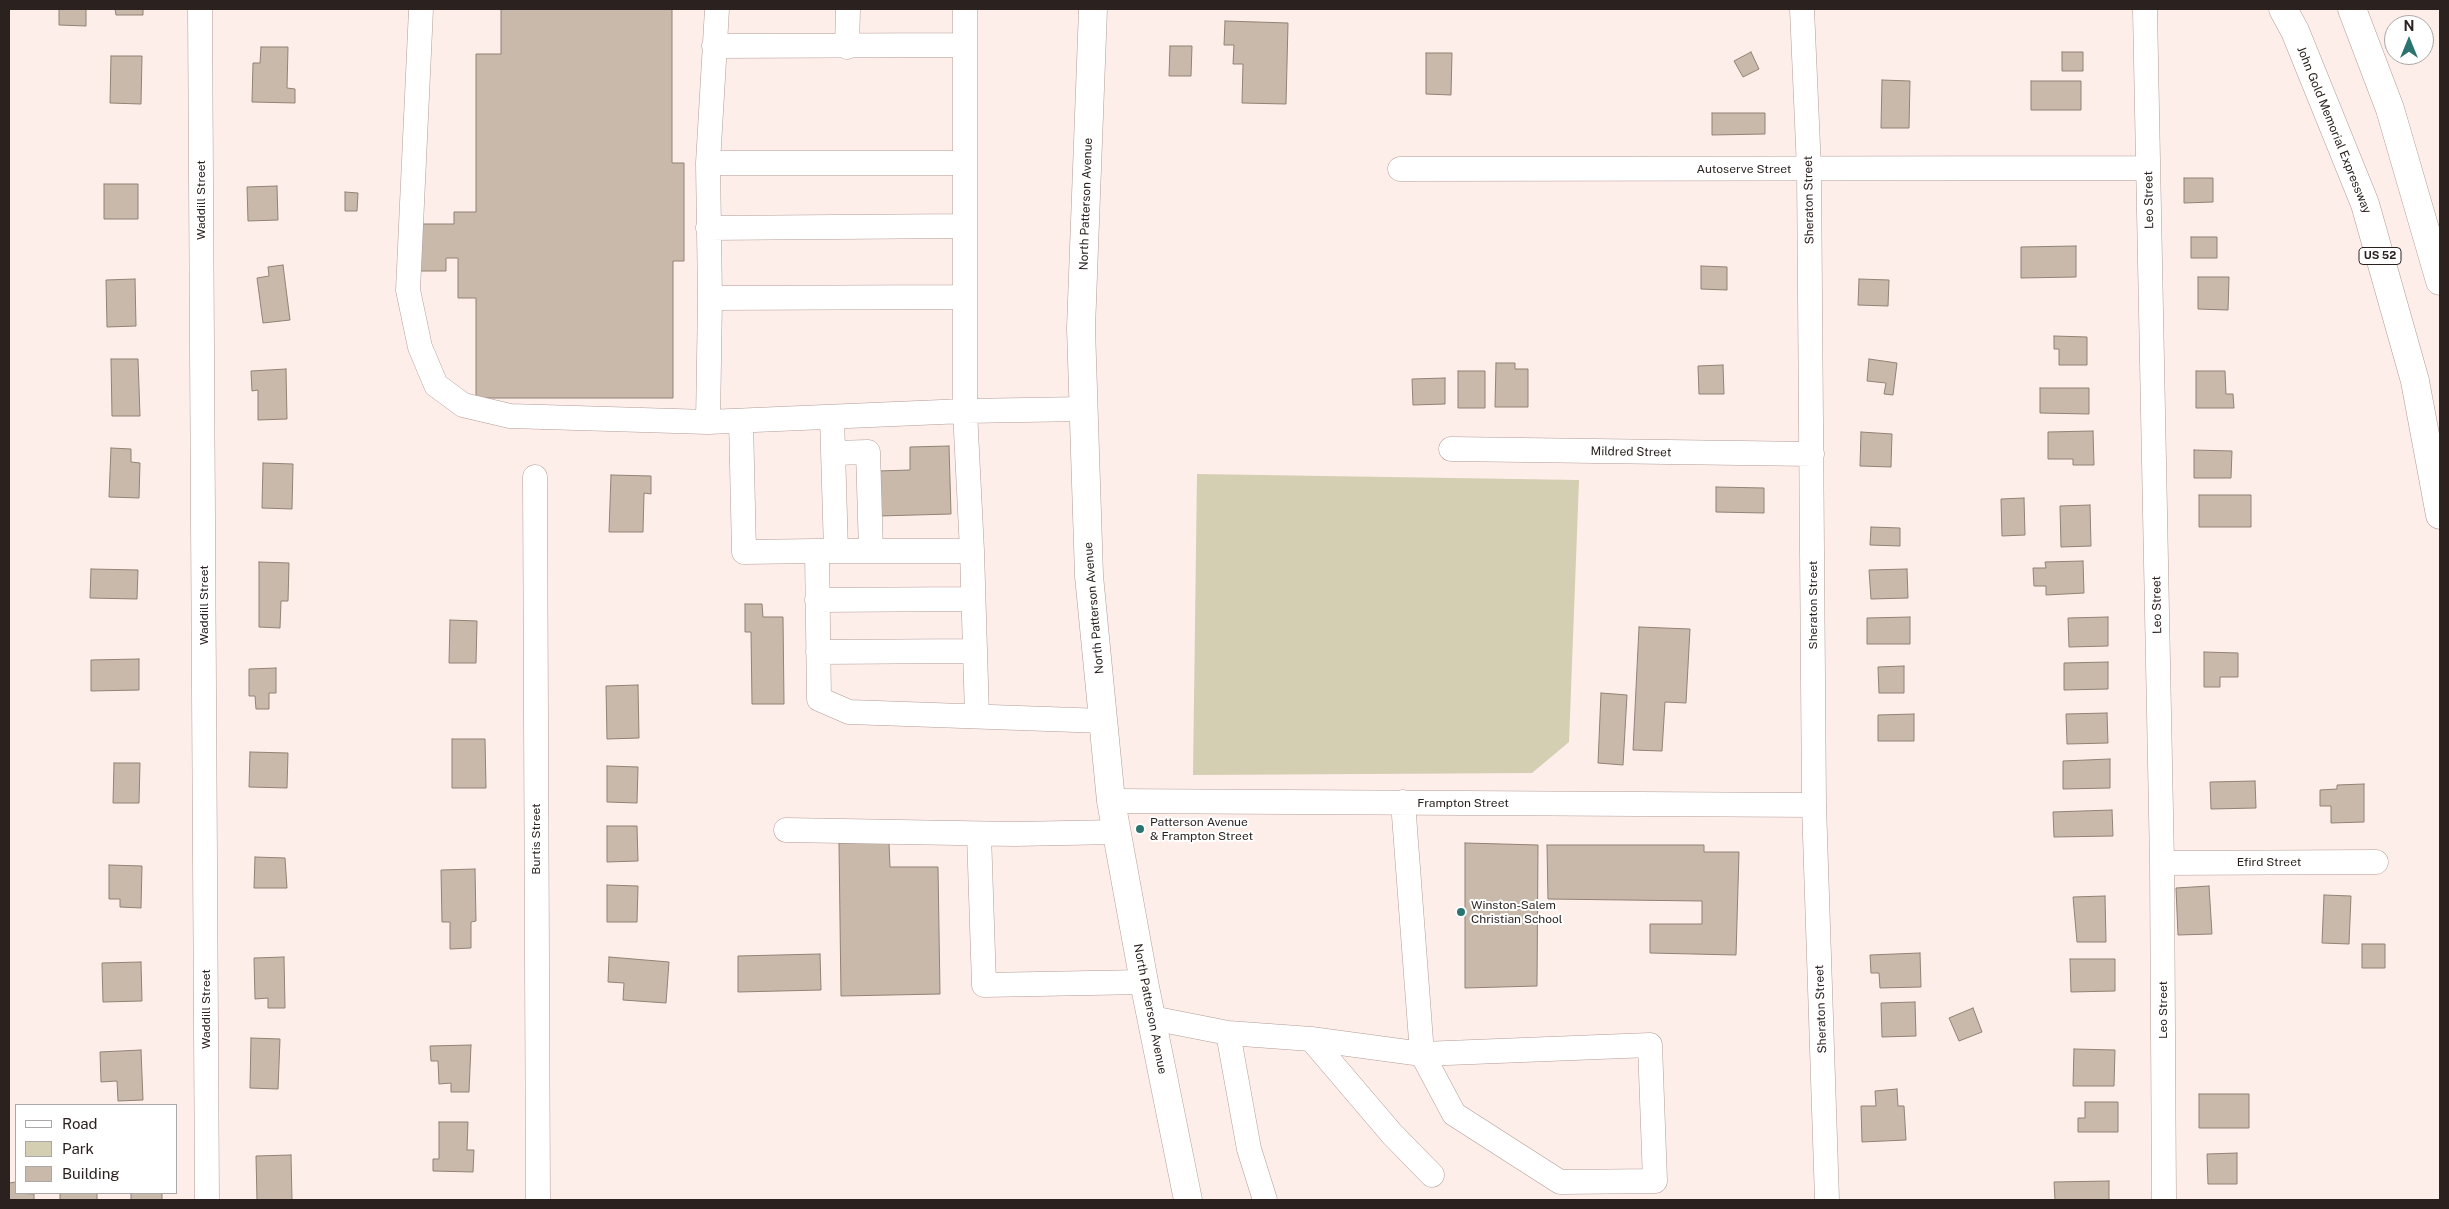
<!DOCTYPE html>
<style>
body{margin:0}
#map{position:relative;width:2449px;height:1209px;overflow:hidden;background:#fdeeea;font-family:"Public Sans",sans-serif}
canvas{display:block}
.frame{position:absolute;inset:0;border:10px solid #2b2220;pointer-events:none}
.legend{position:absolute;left:15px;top:1104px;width:162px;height:90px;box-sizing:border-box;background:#fff;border:1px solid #aaa7a6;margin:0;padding:6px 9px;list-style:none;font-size:15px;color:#2b2220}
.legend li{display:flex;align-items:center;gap:10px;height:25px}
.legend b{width:25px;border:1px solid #aaa7a6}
.north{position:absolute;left:2384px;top:15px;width:50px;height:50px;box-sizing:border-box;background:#fff;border:1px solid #aaa7a6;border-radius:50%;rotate:0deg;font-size:14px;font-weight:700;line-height:20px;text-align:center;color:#2b2220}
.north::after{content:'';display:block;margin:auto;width:18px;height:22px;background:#2a736e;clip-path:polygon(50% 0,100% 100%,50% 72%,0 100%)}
</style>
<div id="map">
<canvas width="2449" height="1209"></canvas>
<div class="frame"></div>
<ul class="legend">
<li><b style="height:6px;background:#fff"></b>Road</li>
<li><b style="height:14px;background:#d4ceb2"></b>Park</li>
<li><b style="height:14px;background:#c9b9aa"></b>Building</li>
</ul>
<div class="north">N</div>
</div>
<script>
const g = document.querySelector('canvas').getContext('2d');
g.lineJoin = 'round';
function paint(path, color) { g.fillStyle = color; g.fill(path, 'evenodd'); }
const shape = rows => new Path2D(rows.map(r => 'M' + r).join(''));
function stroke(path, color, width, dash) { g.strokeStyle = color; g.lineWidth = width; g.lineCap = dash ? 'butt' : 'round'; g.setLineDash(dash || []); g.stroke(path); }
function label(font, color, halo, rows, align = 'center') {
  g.font = font + ' "Public Sans",sans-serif'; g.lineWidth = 4; g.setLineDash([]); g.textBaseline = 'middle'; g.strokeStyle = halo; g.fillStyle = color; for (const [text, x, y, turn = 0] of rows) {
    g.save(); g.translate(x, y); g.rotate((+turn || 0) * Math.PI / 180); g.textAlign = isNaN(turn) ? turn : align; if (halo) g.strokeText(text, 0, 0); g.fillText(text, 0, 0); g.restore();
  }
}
const green = shape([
 [1197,474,1579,480,1569,742,1532,773,1193,775]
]);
const building = shape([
 [59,9,86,9,86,26,59,25,59,9],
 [115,9,143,9,143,15,116,15,115,9],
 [501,9,672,9,672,163,684,163,684,261,673,261,673,398,476,398,476,298,458,298,458,258,446,258,446,271,418,271,418,224,454,224,454,212,476,212,476,54,501,54,501,9],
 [1225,21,1288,23,1286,104,1242,103,1243,64,1233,64,1234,45,1224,45,1225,21],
 [1170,46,1192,46,1191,76,1169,76,1170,46],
 [261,47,288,47,287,88,295,89,295,103,252,102,253,63,260,63,261,47],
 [1751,52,1759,69,1743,77,1734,61,1751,52],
 [2062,52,2083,52,2083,71,2062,71,2062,52],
 [1426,53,1452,53,1451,95,1426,94,1426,53],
 [111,56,142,56,141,104,110,103,111,56],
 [1882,80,1910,81,1909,128,1881,128,1882,80],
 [2031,81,2081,81,2081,110,2031,110,2031,81],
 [1712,113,1765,113,1765,134,1712,135,1712,113],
 [2184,178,2213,178,2213,202,2184,203,2184,178],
 [104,184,138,184,138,219,104,219,104,184],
 [277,186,278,220,248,221,247,187,277,186],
 [345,192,358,193,357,211,345,211,345,192],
 [2191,237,2217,237,2217,258,2191,258,2191,237],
 [2076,246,2076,277,2021,278,2021,247,2076,246],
 [283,265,290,320,263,323,257,278,269,276,268,267,283,265],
 [1701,266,1727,267,1727,290,1701,289,1701,266],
 [2198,277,2229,277,2228,310,2198,309,2198,277],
 [135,279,136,326,107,327,106,280,135,279],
 [1859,279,1889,280,1888,306,1858,305,1859,279],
 [2054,336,2087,337,2087,365,2059,365,2059,349,2054,349,2054,336],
 [111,359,138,359,140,416,112,416,111,359],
 [1869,359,1897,363,1893,395,1884,394,1886,383,1867,381,1869,359],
 [1496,363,1515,363,1515,369,1528,369,1528,407,1495,407,1496,363],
 [1723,365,1724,394,1699,394,1698,366,1723,365],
 [286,369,287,419,258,420,258,390,252,391,251,371,286,369],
 [1458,371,1485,371,1485,408,1458,408,1458,371],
 [2196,371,2225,371,2226,394,2233,394,2234,408,2196,408,2196,371],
 [1445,378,1445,404,1413,405,1412,379,1445,378],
 [2040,388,2089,388,2089,414,2040,413,2040,388],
 [2093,431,2094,465,2073,465,2073,459,2048,459,2048,432,2093,431],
 [1861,432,1892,434,1891,467,1860,466,1861,432],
 [949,446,951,514,879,516,877,471,910,470,910,447,949,446],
 [111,448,131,449,131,462,140,463,139,498,109,497,111,448],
 [2194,450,2232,451,2231,478,2194,478,2194,450],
 [263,463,293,464,292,509,262,508,263,463],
 [611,475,651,476,651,494,644,493,643,532,609,532,611,475],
 [1716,487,1764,488,1764,513,1716,512,1716,487],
 [2199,495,2251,495,2251,527,2199,527,2199,495],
 [2024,498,2025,535,2002,536,2001,499,2024,498],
 [2090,505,2091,546,2061,547,2060,506,2090,505],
 [1871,527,1900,528,1900,546,1870,545,1871,527],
 [2083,561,2084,593,2046,595,2046,586,2034,586,2033,568,2046,568,2045,562,2083,561],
 [259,562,289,563,288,601,281,601,280,628,259,627,259,562],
 [91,569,138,570,137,599,90,598,91,569],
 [1907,569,1908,598,1871,599,1869,570,1907,569],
 [745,604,762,604,763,617,783,617,784,704,752,704,751,632,745,632,745,604],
 [1910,617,1910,644,1867,644,1867,618,1910,617],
 [2108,617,2108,646,2069,647,2068,618,2108,617],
 [450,620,477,621,476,663,449,663,450,620],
 [1639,627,1690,629,1686,703,1665,702,1662,751,1633,750,1639,627],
 [2204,652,2238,653,2238,677,2220,677,2220,687,2204,687,2204,652],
 [139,659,139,690,91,691,91,660,139,659],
 [2108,662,2108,689,2064,690,2064,663,2108,662],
 [1904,666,1904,693,1879,693,1878,667,1904,666],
 [276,668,276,693,269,693,269,709,256,709,255,696,249,696,249,669,276,668],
 [638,685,639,738,607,739,606,686,638,685],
 [1601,693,1627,695,1623,765,1598,763,1601,693],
 [2107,713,2108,743,2067,744,2066,714,2107,713],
 [1914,714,1914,741,1878,741,1878,715,1914,714],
 [452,739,485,739,486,788,452,788,452,739],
 [250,752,288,753,287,788,249,787,250,752],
 [2110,759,2110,788,2063,789,2063,761,2110,759],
 [114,763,140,763,139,803,113,803,114,763],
 [607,766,638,767,637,803,607,802,607,766],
 [2255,781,2256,808,2211,809,2210,782,2255,781],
 [2364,784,2364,822,2331,823,2331,806,2320,806,2320,790,2337,789,2337,785,2364,784],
 [2112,810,2113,836,2054,837,2053,812,2112,810],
 [607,826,637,826,638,861,607,862,607,826],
 [839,843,889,843,890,867,938,867,940,994,841,996,839,843],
 [1465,843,1538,845,1537,986,1465,988,1465,843],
 [1547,845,1704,845,1704,852,1739,852,1736,955,1650,953,1650,924,1702,924,1702,901,1548,899,1547,845],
 [255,857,285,858,287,888,254,888,255,857],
 [109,865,142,866,141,908,120,907,120,899,109,899,109,865],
 [475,869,476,921,471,922,471,948,450,949,450,922,442,922,441,870,475,869],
 [607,885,638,886,637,922,607,922,607,885],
 [2209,886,2212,934,2178,935,2176,888,2209,886],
 [2324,895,2351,896,2349,944,2322,943,2324,895],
 [2105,896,2106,942,2077,942,2073,897,2105,896],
 [2362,944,2385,944,2385,968,2362,968,2362,944],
 [1920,953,1921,987,1880,988,1879,973,1871,973,1870,955,1920,953],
 [820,954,821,990,738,992,738,956,820,954],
 [284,957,285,1008,268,1008,268,998,255,999,254,958,284,957],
 [609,957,669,962,666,1003,623,1000,624,983,608,982,609,957],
 [2070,959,2115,959,2115,991,2071,992,2070,959],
 [141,962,142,1001,103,1002,102,963,141,962],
 [1915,1002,1916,1036,1882,1037,1881,1003,1915,1002],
 [1973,1008,1982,1032,1959,1041,1949,1018,1973,1008],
 [251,1038,280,1039,278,1089,250,1088,251,1038],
 [471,1045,469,1092,451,1092,451,1083,439,1084,438,1061,431,1061,430,1046,471,1045],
 [2074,1049,2115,1050,2114,1086,2073,1086,2074,1049],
 [141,1050,143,1100,118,1101,117,1081,101,1082,100,1052,141,1050],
 [1897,1089,1898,1106,1904,1106,1906,1140,1862,1142,1861,1106,1876,1106,1875,1091,1897,1089],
 [2199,1094,2249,1094,2249,1128,2199,1128,2199,1094],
 [2085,1102,2118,1102,2118,1132,2078,1132,2078,1118,2085,1118,2085,1102],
 [439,1122,468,1122,467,1150,474,1150,473,1172,433,1171,433,1159,439,1159,439,1122],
 [2237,1153,2237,1184,2208,1184,2207,1154,2237,1153],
 [291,1155,292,1200,257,1200,256,1156,291,1155],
 [2109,1181,2109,1200,2055,1200,2054,1182,2109,1181],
 [16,1182,16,1193,34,1194,34,1200,9,1200,9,1183,16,1182],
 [60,1193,97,1193,97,1200,60,1200,60,1193],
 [131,1193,162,1193,162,1200,131,1200,131,1193]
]);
const minor = shape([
 [200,9,207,1200],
 [421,9,408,290,420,347,436,385,463,405,510,416,708,422,965,411,965,9],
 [1802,9,1809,169,1814,805,1827,1200],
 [2145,10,2162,863,2164,1200],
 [714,46,963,45],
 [847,47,848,9],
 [708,163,964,163],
 [1400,169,2148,168],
 [708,228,964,226],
 [710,298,965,297],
 [1084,409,965,411,972,551,817,551,819,699,849,712,1104,721],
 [832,417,836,551],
 [741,421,744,552,817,551],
 [708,422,710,298,708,163,717,9],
 [1451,449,1812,454],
 [834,453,868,452,871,551],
 [535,477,538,1200],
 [972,551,977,716],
 [817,600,973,599],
 [818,652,975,651],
 [1111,801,1814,805],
 [786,830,1014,834,1117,832],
 [979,834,984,985,1144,982],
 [2162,863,2376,862],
 [1152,1018,1228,1033,1311,1039,1422,1054,1403,802],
 [1228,1033,1249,1149,1265,1200],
 [1311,1039,1392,1134,1432,1175],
 [1650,1045,1655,1181,1560,1182,1454,1114,1422,1054,1650,1045]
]);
const major = shape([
 [1093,9,1081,328,1089,576,1111,801,1144,982,1188,1200]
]);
const highway = shape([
 [2283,9,2295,31,2365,204,2415,381,2440,515],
 [2352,9,2390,109,2440,281]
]);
const markers = [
 [1140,829,5,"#2a736e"],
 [1461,912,5,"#2a736e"]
];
const shields = [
 [2380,256,42]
];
const shieldNames = [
 ["US 52",2380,256]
];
const streetNames = [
 ["John Gold Memorial Expressway",2334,130,68],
 ["Autoserve Street",1744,169],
 ["Waddill Street",201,200,-90],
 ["Sheraton Street",1809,200,-91],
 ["Leo Street",2149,200,-91],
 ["North Patterson Avenue",1086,204,-88],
 ["Mildred Street",1631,452,1],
 ["Waddill Street",204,605,-90],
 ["Sheraton Street",1813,605,-90],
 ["Leo Street",2157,605,-91],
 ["North Patterson Avenue",1094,608,-95],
 ["Frampton Street",1463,803],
 ["Burtis Street",536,839,-90],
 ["Efird Street",2269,862],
 ["Waddill Street",206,1009,-90],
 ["North Patterson Avenue",1150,1009,79],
 ["Sheraton Street",1821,1009,-92],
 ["Leo Street",2163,1010,-90]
];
const poiNames = [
 ["Patterson Avenue",1150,822],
 ["& Frampton Street",1150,836],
 ["Winston-Salem",1471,905],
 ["Christian School",1471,919]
];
paint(green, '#d4ceb2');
paint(building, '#c9b9aa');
stroke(building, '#918274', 1);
stroke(minor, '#b39c96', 25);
stroke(major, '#b39c96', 29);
stroke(highway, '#b39c96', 29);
stroke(minor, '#fff', 24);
stroke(major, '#fff', 28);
stroke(highway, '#fff', 28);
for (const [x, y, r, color] of markers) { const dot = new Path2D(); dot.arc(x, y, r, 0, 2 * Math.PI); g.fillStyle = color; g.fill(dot); stroke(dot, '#fff', 2); }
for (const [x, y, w] of shields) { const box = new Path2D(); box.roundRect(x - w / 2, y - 8.5, w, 17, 4); g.fillStyle = '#fff'; g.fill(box); stroke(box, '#2b2220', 1); }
label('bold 11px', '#2b2220', null, shieldNames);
label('12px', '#2b2220', '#fff', streetNames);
label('12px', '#2b2220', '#fff', poiNames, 'left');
</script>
